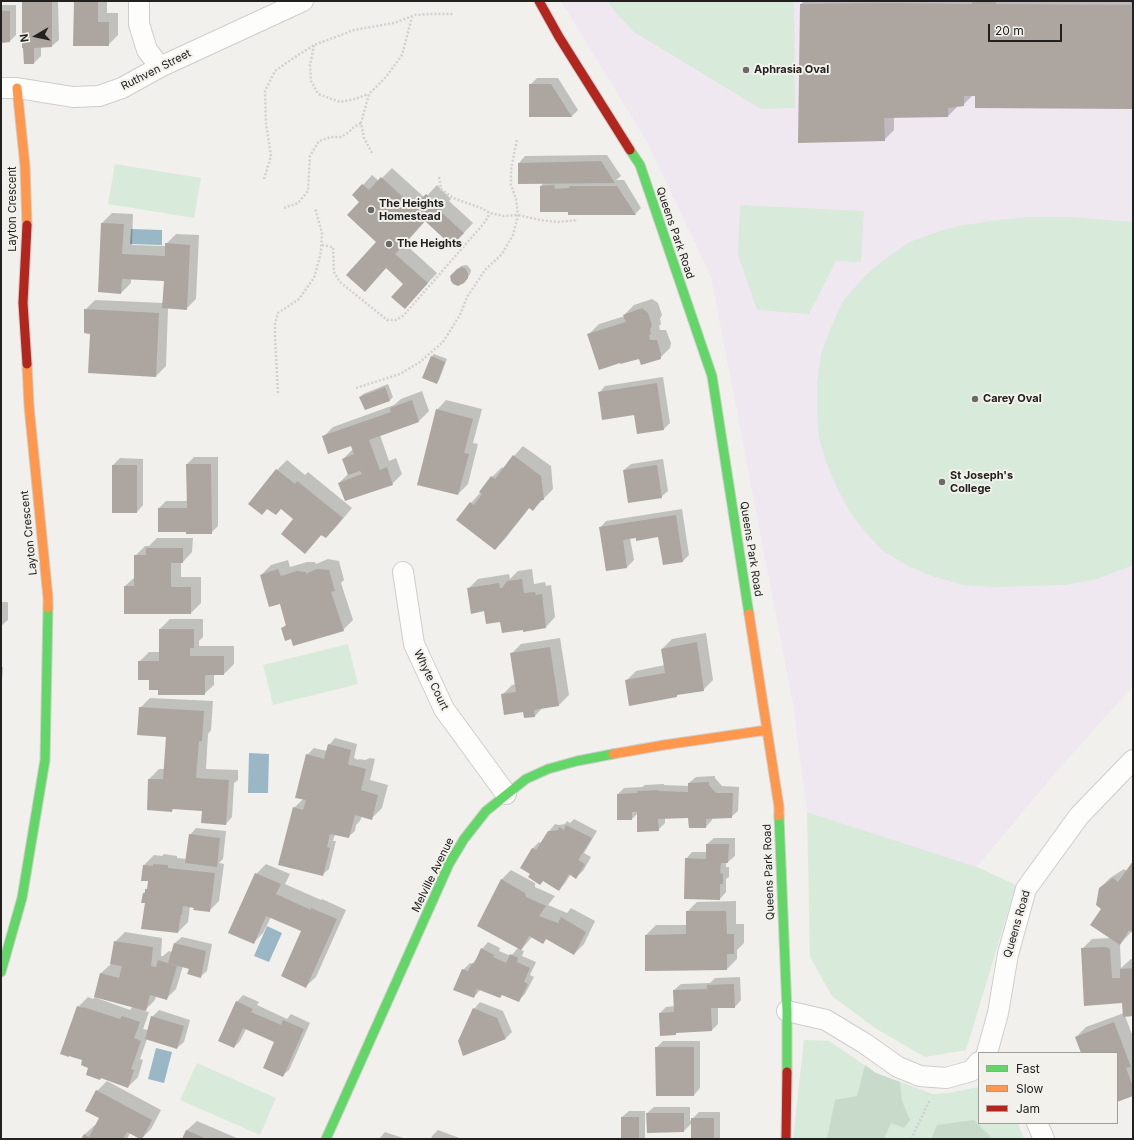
<!DOCTYPE html>
<style>
body{margin:0}
#map{position:relative;width:1134px;height:1140px;overflow:hidden;background:#f1f0ed;font-family:Inter,sans-serif}
canvas{display:block}
.frame{position:absolute;inset:0;border:2px solid #22211f;pointer-events:none}
.legend{position:absolute;left:978px;top:1052px;width:140px;height:72px;box-sizing:border-box;background:#f2f1ec;border:1px solid #9f9e9a;margin:0;padding:5px 7px;list-style:none;font-size:12px;color:#22211f}
.legend li{display:flex;align-items:center;gap:8px;height:20px}
.legend b{width:20px;border:1px solid #9f9e9a}
.north{position:absolute;left:16px;top:16px;width:40px;height:40px;-webkit-text-stroke:3px #f2f1ec;paint-order:stroke;rotate:261deg;font-size:11px;font-weight:700;line-height:16px;text-align:center;color:#22211f}
.north::after{content:'';display:block;margin:auto;width:14px;height:18px;background:#22211f;clip-path:polygon(50% 0,100% 100%,50% 72%,0 100%)}
.scale{position:absolute;left:988px;top:24px;width:74px;height:18px;box-sizing:border-box;border:2px solid #22211f;border-top:0;padding-left:5px;font-size:12px;line-height:14px;white-space:nowrap;color:#22211f;-webkit-text-stroke:3px #f2f1ec;paint-order:stroke}
</style>
<div id="map">
<canvas width="1134" height="1140"></canvas>
<div class="frame"></div>
<ul class="legend">
<li><b style="height:5px;background:#63d668"></b>Fast</li>
<li><b style="height:5px;background:#ff974d"></b>Slow</li>
<li><b style="height:5px;background:#b3261e"></b>Jam</li>
</ul>
<div class="north">N</div>
<div class="scale">20 m</div>
</div>
<script>
const g = document.querySelector('canvas').getContext('2d');
g.lineJoin = 'round';
function paint(path, color) { g.fillStyle = color; g.fill(path, 'evenodd'); }
const shape = rows => new Path2D(rows.map(r => 'M' + r).join(''));
function stroke(path, color, width, dash) { g.strokeStyle = color; g.lineWidth = width; g.lineCap = dash ? 'butt' : 'round'; g.setLineDash(dash || []); g.stroke(path); }
function label(font, color, halo, rows, align = 'center') {
  g.font = font + ' Inter,sans-serif'; g.lineWidth = 4; g.setLineDash([]); g.textBaseline = 'middle'; g.strokeStyle = halo; g.fillStyle = color; for (const [text, x, y, turn = 0] of rows) {
    g.save(); g.translate(x, y); g.rotate((+turn || 0) * Math.PI / 180); g.textAlign = isNaN(turn) ? turn : align; if (halo) g.strokeText(text, 0, 0); g.fillText(text, 0, 0); g.restore();
  }
}
const education = shape([
 [561,1,1133,1,1133,686,1051,778,977,867,807,812,793,704,711,277,647,142]
]);
const green = shape([
 [607,1,794,1,795,108,761,109,634,32,617,14],
 [115,164,201,178,194,218,108,204],
 [740,205,864,211,861,262,836,261,809,314,757,310,738,255],
 [1027,217,1071,217,1133,222,1133,565,1097,579,1065,585,997,587,963,585,932,576,908,566,883,551,865,532,850,512,838,490,827,465,819,438,817,414,817,383,821,354,831,327,843,301,866,275,886,258,910,242,934,233,958,226,991,221],
 [348,644,358,684,273,705,263,665],
 [807,812,977,867,1016,885,966,1050,925,1057,875,1028,832,996,810,957],
 [804,1040,829,1041,876,1073,933,1094,948,1093,979,1087,979,1123,1018,1123,1024,1139,793,1139],
 [197,1063,276,1098,260,1135,180,1100]
]);
const forest = shape([
 [865,1065,876,1073,900,1082,902,1101,910,1120,904,1128,891,1123,884,1139,827,1139,835,1100,857,1096],
 [974,1120,993,1139,931,1139,937,1125]
]);
const water = shape([
 [131,229,162,230,162,245,130,244],
 [249,753,269,754,268,793,248,793],
 [267,926,282,933,269,962,254,956],
 [156,1048,172,1052,164,1083,148,1079]
]);
const shadow = shape([
 [22,1,58,1,59,40,52,46,41,47,41,56,34,63,25,63],
 [75,1,107,1,107,13,118,13,118,35,108,45],
 [804,1,1133,1,1133,108,975,95,973,95,963,105,958,106,948,116,894,117,894,130,884,140,799,142,801,4],
 [1,5,16,5,16,35,10,41,1,42],
 [537,78,558,78,578,110,572,116,530,116,530,85],
 [607,155,621,176,616,180,624,180,641,208,635,214,569,214,569,211,541,186,544,182,519,183,519,163,525,156],
 [392,168,425,198,437,185,451,199,449,201,473,223,462,235,426,220,405,244,437,273,414,298,405,284,387,267,374,280,378,242,361,202,363,185,372,175,379,181],
 [112,213,133,214,132,245,166,246,166,244,176,234,199,235,196,299,186,309,168,308,166,366,156,376,91,333,85,310,95,300,164,303,165,280,131,278,131,283,121,293,102,223],
 [466,265,468,266,471,270,470,274,467,279,451,276,461,266],
 [652,299,658,303,662,315,660,319,661,324,659,326,660,330,666,330,671,343,670,348,660,358,640,357,589,334,599,324,625,316,624,315,634,305],
 [434,354,447,359,439,380,436,383,431,357],
 [663,377,670,423,664,429,638,433,635,413,599,393,605,386],
 [388,384,393,397,390,400,365,409,360,397,363,394],
 [422,391,429,411,419,421,380,435,389,461,396,458,402,474,392,484,339,483,348,474,343,459,353,449,352,445,323,437,333,427,394,405,401,399],
 [446,400,482,409,473,443,478,444,468,484,458,494,437,410],
 [523,446,551,466,553,489,533,510,530,507,505,539,495,549,457,520,471,503,481,492,481,491,492,477,502,467,504,469,514,456],
 [194,457,218,457,218,526,211,533,187,531,159,531,159,508,166,501,188,501,187,464],
 [120,458,143,459,143,505,137,512,113,512,113,465],
 [663,459,668,491,661,497,624,470,631,464],
 [287,460,305,475,308,472,352,508,336,527,326,537,322,534,305,553,294,519,281,508,268,508,250,504,277,470],
 [682,509,689,555,683,561,659,536,637,537,630,538,634,560,627,567,606,570,600,528,606,521],
 [157,538,193,538,192,552,183,562,181,562,181,577,201,577,201,603,191,613,125,586,135,577,135,556,145,546,149,546],
 [328,559,339,561,344,580,341,583,353,620,343,630,292,638,282,628,287,624,280,603,261,575,271,565,288,560,290,567,307,562,315,562,316,564],
 [532,569,534,584,545,582,546,586,551,585,555,617,546,627,524,629,501,621,485,610,468,589,478,579,509,574,510,579,518,571],
 [1,602,8,602,8,620,1,626,1,652],
 [170,619,203,619,203,637,199,641,199,646,234,646,234,664,224,674,214,674,214,685,204,694,158,689,150,679,139,662,149,652,160,652,160,629],
 [706,633,713,680,703,690,679,694,676,696,626,681,636,671,665,665,662,649,672,639],
 [560,638,569,695,559,705,543,707,535,716,502,695,512,685,516,684,511,654,521,644],
 [1,667,3,667,1,694],
 [150,698,213,701,211,730,208,734,206,769,238,770,238,780,234,783,232,817,226,824,203,810,174,808,172,811,149,781,149,779,159,769,165,769,167,736,140,708],
 [335,738,357,744,354,758,358,760,359,759,365,760,370,758,375,759,370,780,388,785,382,808,372,818,362,816,360,821,356,825,355,831,348,837,335,834,333,841,336,841,329,869,322,875,294,808,303,799,307,755,314,748,327,751,329,745],
 [715,776,715,778,722,786,739,787,738,811,731,817,712,818,712,820,706,827,689,817,665,818,665,823,658,830,638,813,632,819,618,794,624,788,642,787,645,785,664,784,664,785,689,786,689,783,696,777],
 [574,819,597,831,584,853,591,857,583,871,576,877,571,874,565,883,559,890,544,880,540,884,531,874,532,849,539,842,541,843,549,831,555,824,559,825,565,824,567,821,570,823],
 [196,828,226,831,223,859,219,863,224,864,219,901,209,911,190,906,188,922,178,932,146,902,144,893,148,888,149,881,142,880,144,865,154,855,162,856,164,854,177,856,177,858,187,859,190,835],
 [714,838,735,838,735,856,728,862,726,862,726,867,729,867,729,877,726,879,726,892,720,899,686,859,692,852,707,852,707,844],
 [1133,862,1133,931,1132,931,1120,944,1121,968,1131,959,1133,959,1133,1015,1125,1016,1133,1037,1133,1095,1117,1101,1117,1053,1082,1053,1076,1037,1086,1027,1124,1013,1123,1002,1082,949,1092,939,1111,938,1102,908,1100,888,1110,878,1124,869,1127,871],
 [266,864,290,874,285,884,321,900,322,899,346,910,316,977,306,986,302,931,271,917,263,933,253,943,256,874],
 [511,870,535,883,535,887,555,896,548,905,567,913,571,908,595,921,584,944,574,954,547,938,543,943,532,937,521,950,524,951,522,956,536,962,530,975,534,977,525,994,519,1000,502,994,481,989,474,997,463,970,470,963,472,964,477,958,482,949,488,942,500,948,499,951,511,956,518,948,501,880],
 [736,901,736,924,744,924,744,943,737,950,737,959,727,969,646,935,656,925,687,925,687,912,697,902],
 [125,932,162,938,161,956,163,956,169,951,172,952,175,943,182,937,212,944,207,971,200,977,190,968,183,966,176,989,166,999,156,996,155,1000,144,1011,149,1012,143,1029,148,1030,152,1017,159,1010,190,1020,184,1042,177,1048,147,1039,140,1059,143,1060,138,1077,128,1087,90,1067,83,1059,78,1007,88,997,93,999,95,997,101,973,111,964,115,942],
 [95,996,133,1006,130,1010,94,997],
 [740,977,741,1000,735,1007,718,1007,718,1024,712,1030,678,1032,675,1034,660,1013,666,1007,675,1006,674,990,681,984,710,983,715,978],
 [243,995,259,1002,257,1005,287,1019,291,1014,310,1023,289,1070,282,1076,276,1042,246,1029,240,1041,234,1047,237,1002],
 [480,1002,503,1011,512,1032,506,1038,474,1009],
 [663,1041,700,1041,700,1088,694,1095,656,1048],
 [107,1081,161,1110,151,1129,141,1139,130,1133,127,1139,82,1139,85,1134,95,1125,96,1126,100,1118,97,1091],
 [654,1107,690,1107,690,1121,699,1112,720,1112,720,1139,696,1139,692,1123,684,1131,647,1113],
 [629,1111,645,1111,645,1139,622,1139,622,1117],
 [197,1121,239,1139,183,1139,187,1130],
 [438,1130,462,1139,431,1139,432,1136],
 [385,1132,406,1139,379,1139]
]);
const building = shape([
 [22,1,52,1,52,47,34,48,34,64,24,64,23,48,22,48],
 [74,1,98,1,98,22,109,22,109,46,73,46],
 [972,1,996,1,996,4,1131,5,1131,1,1133,1,1133,109,975,108,975,96,964,96,964,106,948,108,948,117,884,118,885,141,798,143,800,4,887,3,972,4],
 [1,11,10,11,10,42,1,43],
 [529,84,551,84,572,117,529,117],
 [601,161,615,183,518,184,518,163],
 [381,177,414,207,426,194,442,209,440,211,464,233,452,246,425,221,395,254,428,283,405,309,391,297,403,284,386,268,365,292,346,275,376,242,347,215,359,202,352,195,362,184,369,190],
 [554,185,555,189,569,188,570,186,617,186,636,215,568,215,568,212,540,212,540,186],
 [101,223,124,224,122,254,165,256,165,243,190,245,187,310,162,308,164,281,122,279,121,294,98,292],
 [462,267,466,269,468,274,468,278,464,283,458,286,453,284,451,281,450,276,457,269],
 [642,308,648,313,652,325,650,330,651,334,649,335,650,340,657,340,661,354,661,359,641,365,639,359,620,364,620,363,599,370,587,334,626,322,623,315],
 [84,309,159,313,156,377,88,373,90,334,84,333],
 [431,356,445,362,437,384,422,378],
 [657,383,664,430,637,434,634,415,602,420,598,392],
 [385,387,390,401,365,410,359,397],
 [412,400,419,422,369,440,380,470,387,467,393,485,345,501,338,483,362,474,360,471,348,475,342,459,354,454,351,446,328,454,322,436,391,412,390,408],
 [436,409,473,419,464,453,469,454,458,495,417,485],
 [513,455,541,476,544,500,541,500,533,511,529,508,495,550,456,520,470,502,474,505,482,494,479,492,491,476,495,479],
 [186,464,211,464,212,534,186,534,186,532,158,532,158,508,187,508],
 [112,465,137,465,137,513,112,513],
 [657,465,662,498,628,503,623,470],
 [276,469,295,484,297,481,343,518,326,538,321,535,305,554,281,534,293,519,281,509,276,515,267,509,262,515,248,504],
 [676,515,683,562,663,565,658,537,636,541,636,538,623,540,627,568,606,571,599,527],
 [146,548,183,548,183,563,171,563,171,587,191,587,191,614,124,614,124,586,134,586,134,555,146,555],
 [278,569,281,576,297,571,306,572,306,574,317,569,329,570,335,591,331,592,344,631,293,646,291,639,285,641,281,628,286,626,280,604,269,607,260,575],
 [522,579,524,593,535,592,536,595,542,594,546,628,523,632,523,630,502,633,500,622,486,624,484,611,471,614,467,588,499,583,500,588,502,588,507,581],
 [159,629,194,629,194,648,190,648,190,656,224,656,224,675,205,675,205,695,158,695,158,690,149,690,149,680,138,680,138,661,159,661],
 [697,642,704,691,677,695,677,697,629,706,625,680,665,673,661,649],
 [550,647,559,706,534,710,535,717,524,718,523,712,504,715,501,694,516,692,510,653],
 [139,707,204,711,202,741,199,741,196,778,229,780,226,825,201,823,202,811,172,809,172,812,147,810,148,779,163,779,166,737,137,735],
 [328,744,351,750,348,764,351,766,351,765,366,769,361,790,378,795,372,820,355,815,349,838,330,834,327,847,330,848,323,876,278,865,293,807,303,810,306,800,295,798,306,754,324,759],
 [709,782,709,785,716,793,733,793,732,818,706,819,706,828,689,828,688,818,658,819,659,831,637,832,637,812,632,812,632,820,617,820,617,794,637,793,637,791,659,790,658,791,688,792,688,783],
 [566,825,592,838,578,860,585,864,576,879,569,874,559,891,543,881,540,885,528,877,530,874,520,868,532,848,536,850,548,831,552,831,558,830,559,827,564,830],
 [189,834,220,838,217,867,185,863],
 [706,844,729,844,728,863,721,863,720,873,723,874,723,884,720,884,720,900,684,899,685,858,706,859],
 [1133,861,1133,933,1129,930,1120,945,1090,925,1101,909,1096,905,1099,888,1113,878,1118,882],
 [153,864,168,865,168,868,215,873,210,912,193,910,194,908,183,906,182,915,181,914,178,933,141,929,145,903,141,903,143,893,145,893,145,889,147,889,148,881,141,881,143,865,153,866],
 [255,873,281,884,276,894,311,910,311,908,337,919,306,988,281,976,301,931,266,916,254,944,228,933],
 [501,879,525,893,526,897,546,906,539,916,558,923,561,917,586,932,574,955,546,939,543,944,529,936,521,950,477,926],
 [686,911,726,911,727,934,734,934,734,954,727,954,727,970,645,971,645,935,686,934],
 [114,941,153,947,151,966,156,967,158,960,177,966,167,1000,150,995,146,1011,94,997,100,973,119,978,122,966,110,964],
 [174,943,206,951,201,978,187,974,189,969,168,963],
 [1106,947,1110,949,1112,978,1120,978,1120,969,1133,968,1133,1016,1123,1017,1122,1003,1084,1006,1081,948],
 [481,948,494,955,493,957,506,963,510,954,518,958,517,962,530,968,524,982,528,984,519,1002,502,995,500,998,477,989,474,998,453,990,462,969,468,971,472,963,474,964],
 [734,984,735,1008,711,1008,712,1031,676,1033,676,1035,660,1036,659,1013,674,1012,673,990,707,989,707,985],
 [236,1001,253,1009,251,1012,281,1025,283,1020,304,1029,283,1077,263,1068,274,1042,243,1028,234,1048,218,1041],
 [77,1006,83,1008,83,1007,120,1019,122,1016,140,1022,134,1038,141,1041,131,1069,134,1070,128,1088,101,1078,100,1080,86,1075,88,1068,81,1065,82,1060,69,1056,69,1057,60,1054],
 [473,1008,497,1018,506,1039,463,1056,458,1041],
 [151,1016,184,1026,177,1049,145,1039],
 [1114,1022,1131,1067,1126,1068,1133,1087,1133,1096,1117,1102,1117,1053,1081,1053,1075,1037],
 [655,1047,694,1047,694,1096,656,1096],
 [96,1090,152,1120,142,1139,140,1139,127,1132,123,1139,81,1139,84,1134,89,1137,99,1118,85,1111],
 [646,1113,684,1113,684,1132,647,1133],
 [621,1117,639,1117,639,1139,621,1139],
 [691,1118,714,1118,714,1139,691,1139],
 [186,1130,207,1139,182,1139]
]);
const path = shape([
 [314,45,310,65,311,81,318,94,340,102,355,99,368,94],
 [372,153,364,138,361,123,369,94,386,77,402,55,412,17],
 [439,177,441,189,453,198,481,208,490,213,503,216,518,215,540,220,558,222,578,220],
 [264,179,271,156,266,123,265,91,275,71,292,59,314,45,354,30,394,23,415,15,430,14,453,14],
 [284,208,298,203,308,191,310,156,319,141,331,137,341,137,349,132,354,127,361,123],
 [322,245,333,247,334,272,340,282,387,320,396,320,404,315,485,222,490,213],
 [356,388,400,374,420,362,443,342,460,315,467,297,485,270,502,254,513,235,518,215,516,199,511,185,511,170,517,139],
 [278,393,275,337,275,323,278,313,299,299,314,278,321,252,322,233,315,208],
 [911,1139,930,1100]
]);
const street = shape([
 [139,1,139,24,147,50,160,67],
 [1,88,17,88,73,97,99,96,122,88,160,67,303,1],
 [403,572,414,644,444,709,506,794],
 [787,1011,826,1020,864,1043,898,1067,920,1076,946,1078,971,1071,979,1062],
 [987,1053,998,1013,1008,954,1026,889,1079,816,1133,760],
 [1037,1123,1044,1139]
]);
const fast = shape([
 [630,150,640,165,712,376,749,614],
 [779,816,787,1011,787,1072],
 [1,972,22,898,45,760,48,608],
 [326,1139,449,864,464,839,486,811,526,779,548,769,577,761,613,754]
]);
const slow = shape([
 [17,88,25,166,27,225],
 [27,364,29,406,48,598,48,608],
 [749,614,779,807,779,816],
 [613,754,664,745,767,730]
]);
const jam = shape([
 [539,1,559,37,630,150],
 [27,225,23,303,27,364],
 [786,1139,787,1072]
]);
const markers = [
 [746,70,4,"#6a6967"],
 [371,210,4,"#6a6967"],
 [389,244,4,"#6a6967"],
 [975,399,4,"#6a6967"],
 [942,482,4,"#6a6967"]
];
const streetNames = [
 ["Ruthven Street",156,70,-27],
 ["Layton Crescent",13,209,-90],
 ["Queens Park Road",675,233,71],
 ["Layton Crescent",29,533,-96],
 ["Queens Park Road",751,549,81],
 ["Whyte Court",431,680,64],
 ["Queens Park Road",769,872,-92],
 ["Melville Avenue",433,875,-64],
 ["Queens Road",1017,924,-74]
];
const poiNames = [
 ["Aphrasia Oval",754,70],
 ["The Heights",379,204],
 ["Homestead",379,217],
 ["The Heights",397,244],
 ["Carey Oval",983,399],
 ["St Joseph's",950,476],
 ["College",950,489]
];
paint(education, '#f0e8f1');
paint(green, '#d8eada');
paint(forest, '#c8dbca');
paint(water, '#99b7c4');
paint(shadow, '#0003');
paint(building, '#aca5a0');
stroke(street, '#cecdcb', 22);
stroke(fast, '#cecdcb', 11);
stroke(slow, '#cecdcb', 11);
stroke(jam, '#cecdcb', 11);
stroke(path, '#d1d1d0', 2.5, [2, 2]);
stroke(street, '#fdfdfc', 20);
stroke(fast, '#63d668', 9);
stroke(slow, '#ff974d', 9);
stroke(jam, '#b3261e', 9);
for (const [x, y, r, color] of markers) { const dot = new Path2D(); dot.arc(x, y, r, 0, 2 * Math.PI); g.fillStyle = color; g.fill(dot); stroke(dot, '#f2f1ec', 1.5); }
label('11px', '#22211f', '#f2f1ec', streetNames);
label('bold 11px', '#22211f', '#f2f1ec', poiNames, 'left');
</script>
